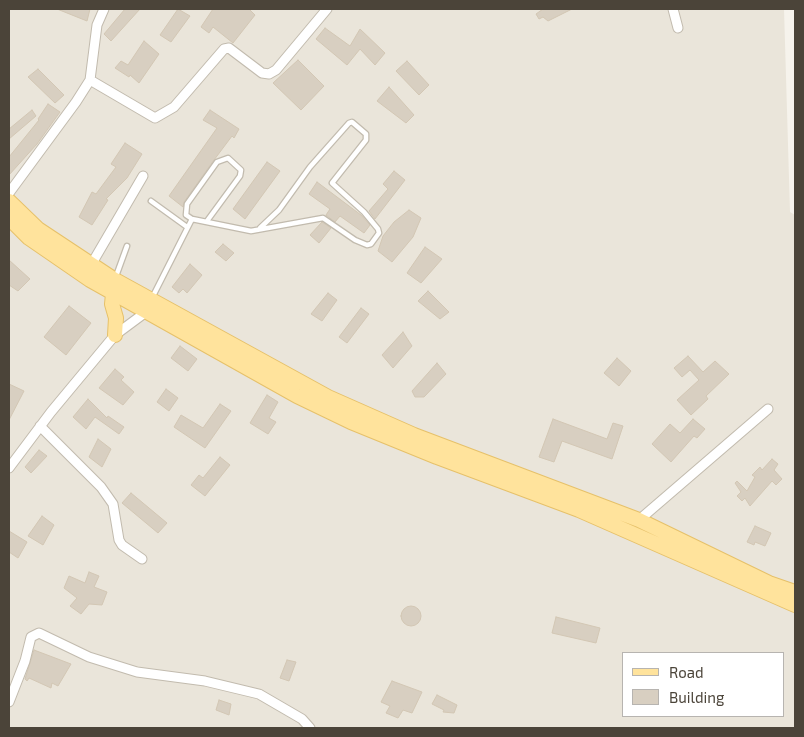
<!DOCTYPE html>
<style>
body{margin:0}
#map{position:relative;width:804px;height:737px;overflow:hidden;background:#f6f3ec;font-family:"Exo 2",sans-serif}
canvas{display:block}
.frame{position:absolute;inset:0;border:10px solid #4b4439;pointer-events:none}
.legend{position:absolute;left:622px;top:652px;width:162px;height:65px;box-sizing:border-box;background:#fff;border:1px solid #b7b4b0;margin:0;padding:6px 9px;list-style:none;font-size:15px;color:#4b4439}
.legend li{display:flex;align-items:center;gap:10px;height:25px}
.legend b{width:25px;border:1px solid #b7b4b0}
</style>
<div id="map">
<canvas width="804" height="737"></canvas>
<div class="frame"></div>
<ul class="legend">
<li><b style="height:6px;background:#ffe39c"></b>Road</li>
<li><b style="height:14px;background:#d8cfc1"></b>Building</li>
</ul>
</div>
<script>
const g = document.querySelector('canvas').getContext('2d');
g.lineJoin = 'round';
function paint(path, color) { g.fillStyle = color; g.fill(path, 'evenodd'); }
const shape = rows => new Path2D(rows.map(r => 'M' + r).join(''));
function stroke(path, color, width, dash) { g.strokeStyle = color; g.lineWidth = width; g.lineCap = dash ? 'butt' : 'round'; g.setLineDash(dash || []); g.stroke(path); }
const residential = shape([
 [9,9,784,9,790,212,795,215,795,728,9,728],
 [623,653,783,653,783,716,623,716]
]);
const building = shape([
 [57,9,90,9,87,21,57,9],
 [125,9,140,9,111,41,104,34,125,9],
 [178,9,190,16,171,42,160,35,178,9],
 [213,9,249,9,255,15,233,43,213,27,209,33,201,27,213,9],
 [543,9,572,9,548,21,543,17,539,19,536,14,543,9],
 [325,28,350,46,360,29,385,53,375,65,360,49,347,65,316,39,325,28],
 [144,41,159,54,139,83,130,75,129,77,115,68,121,61,128,65,144,41],
 [298,60,324,86,301,110,273,83,298,60],
 [407,61,429,85,419,95,396,71,407,61],
 [38,69,64,95,55,103,28,77,38,69],
 [389,87,414,115,406,123,377,101,389,87],
 [48,104,60,112,37,144,9,175,9,157,39,120,38,119,48,104],
 [32,110,36,116,9,139,9,129,32,110],
 [210,110,239,129,234,138,232,136,214,160,184,202,183,207,169,196,217,128,203,120,210,110],
 [125,143,142,154,127,178,106,199,108,200,92,225,79,217,92,192,96,194,116,167,111,164,125,143],
 [267,162,280,171,245,219,233,209,267,162],
 [394,171,405,180,375,219,369,211,388,189,383,184,394,171],
 [317,182,361,215,370,225,364,233,340,216,335,222,326,215,330,209,309,194,317,182],
 [409,210,421,218,413,237,392,262,378,251,383,236,394,222,409,210],
 [322,222,331,228,319,243,310,235,322,222],
 [223,244,234,253,226,261,215,252,223,244],
 [425,247,442,259,421,283,407,273,425,247],
 [9,260,30,279,18,291,9,285,9,260],
 [190,264,202,275,187,293,183,289,179,293,172,287,190,264],
 [428,291,449,312,440,319,418,301,428,291],
 [328,293,337,300,322,321,311,314,328,293],
 [69,306,91,323,66,355,44,337,69,306],
 [361,308,369,314,347,343,339,337,361,308],
 [403,332,412,346,393,368,382,355,403,332],
 [180,346,197,359,188,371,171,358,180,346],
 [688,356,703,372,715,361,729,374,706,396,708,399,691,415,677,400,699,380,690,370,682,377,674,368,688,356],
 [617,358,631,371,619,386,604,373,617,358],
 [437,363,446,374,424,397,415,397,412,391,437,363],
 [115,369,124,377,121,380,134,392,123,405,99,388,115,369],
 [9,384,24,391,9,420,9,384],
 [166,389,178,398,169,411,157,402,166,389],
 [267,395,278,402,269,418,276,422,268,434,250,423,267,395],
 [88,399,107,418,108,416,124,427,119,434,95,417,86,429,73,417,88,399],
 [220,404,231,411,205,448,174,427,181,415,203,428,220,404],
 [553,419,607,439,613,423,623,426,612,459,562,441,554,462,539,457,553,419],
 [693,419,705,429,697,438,694,436,671,462,652,444,670,424,680,433,693,419],
 [98,439,111,449,102,467,89,457,98,439],
 [39,450,47,456,31,473,25,467,39,450],
 [220,457,230,465,205,496,191,485,199,475,203,478,220,457],
 [772,459,778,464,774,470,782,479,776,485,772,481,750,506,745,498,742,501,737,496,741,492,735,483,737,481,747,491,755,477,752,475,760,467,762,470,772,459],
 [131,493,167,523,158,533,122,503,131,493],
 [42,516,54,525,43,545,28,536,42,516],
 [755,526,771,533,765,546,755,542,754,545,747,542,755,526],
 [9,531,27,542,18,558,9,552,9,531],
 [89,572,99,576,94,587,107,592,102,605,89,604,81,614,70,606,77,598,64,588,69,576,85,583,89,572],
 '401 616a10 10 0 1 1 20 0a10 10 0 1 1-20 0Z',
 [556,617,600,628,596,643,552,633,556,617],
 [34,650,71,664,58,686,52,683,51,688,29,678,27,681,25,679,34,650],
 [287,660,296,662,289,681,280,678,287,660],
 [392,681,422,692,412,713,403,710,398,718,386,713,390,706,381,702,392,681],
 [437,695,457,705,454,713,443,712,444,710,432,704,437,695],
 [219,700,231,704,229,715,216,710,219,700]
]);
const service = shape([
 [151,201,187,227],
 [207,221,240,176,241,170,228,158,217,162,187,204,186,215,192,219,251,231,323,218,355,240,367,245,371,244,379,233,378,229,364,212,332,183,366,140,366,134,352,122,349,123,310,167,279,210,260,228],
 [115,279,127,246],
 [152,298,192,219]
]);
const minor = shape([
 [673,9,678,28],
 [90,80,155,118,174,107,224,49,229,48,262,73,269,74,276,70,327,9],
 [9,193,76,102,90,80,97,25,104,9],
 [91,265,143,176],
 [40,426,101,487,113,504,119,540,122,545,142,559],
 [9,468,51,412,115,335,146,312],
 [639,520,768,409],
 [9,702,25,661,31,637,39,633,89,657,137,672,205,681,259,694,302,719,310,728]
]);
const primary = shape([
 [9,201,38,229,115,280,328,397,414,435,639,520,769,583,795,592],
 [9,218,29,238,90,280,297,396,351,422,437,457,579,510,795,605],
 [113,294,112,304,116,318,115,335]
]);
paint(residential, '#eae5da');
paint(building, '#d8cfc1');
stroke(building, '#d3c7b4', 1);
stroke(service, '#c2bbae', 7);
stroke(minor, '#c2bbae', 11);
stroke(primary, '#e6c16a', 16);
stroke(service, '#fff', 4.5);
stroke(minor, '#fff', 9);
stroke(primary, '#ffe39c', 14);
</script>
